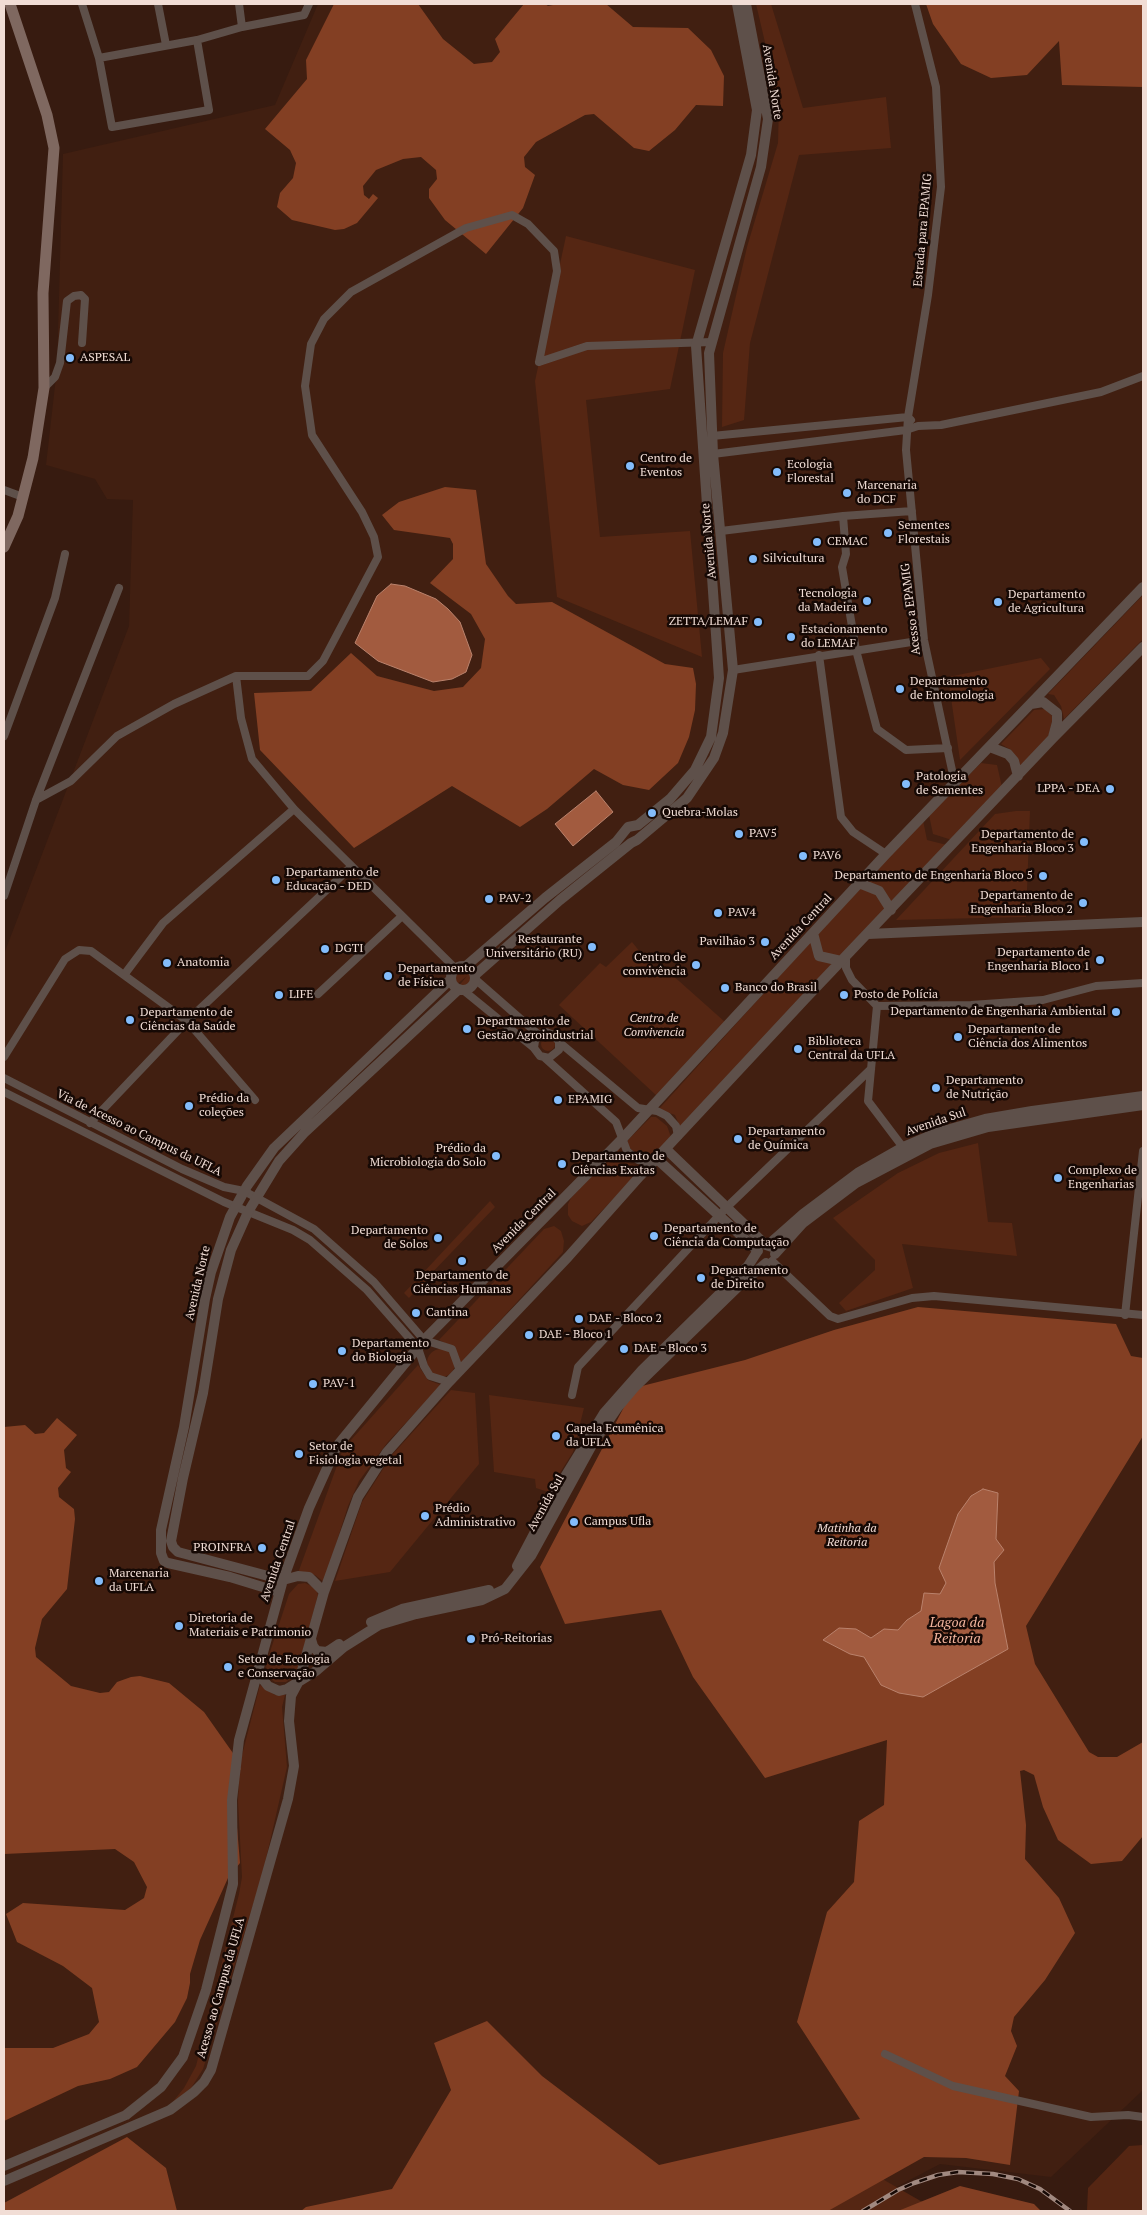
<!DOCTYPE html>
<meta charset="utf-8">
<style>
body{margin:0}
#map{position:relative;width:1147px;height:2215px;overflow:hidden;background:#371b10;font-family:"PT Serif",serif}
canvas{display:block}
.frame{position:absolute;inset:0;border:5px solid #f1ddd5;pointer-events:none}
</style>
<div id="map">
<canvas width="1147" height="2215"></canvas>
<div class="frame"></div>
</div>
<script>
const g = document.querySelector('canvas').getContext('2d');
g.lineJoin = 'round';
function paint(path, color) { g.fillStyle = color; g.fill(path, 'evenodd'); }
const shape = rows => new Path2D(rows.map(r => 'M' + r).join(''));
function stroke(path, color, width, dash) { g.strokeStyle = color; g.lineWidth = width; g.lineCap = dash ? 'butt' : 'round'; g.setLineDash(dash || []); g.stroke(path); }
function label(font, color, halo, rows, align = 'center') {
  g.font = font + ' "PT Serif",serif'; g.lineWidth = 5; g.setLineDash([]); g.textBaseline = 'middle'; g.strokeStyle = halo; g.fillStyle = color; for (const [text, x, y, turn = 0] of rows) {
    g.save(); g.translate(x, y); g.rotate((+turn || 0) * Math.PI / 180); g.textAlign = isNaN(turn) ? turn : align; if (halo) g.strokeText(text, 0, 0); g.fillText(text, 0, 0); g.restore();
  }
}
const built = shape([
 [318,4,1143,4,1143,2090,1051,2177,940,2164,851,2211,4,2211,4,954,129,626,133,500,107,499,95,479,46,465,57,368,63,154,275,105]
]);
const green = shape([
 [756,4,771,4,803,108,886,97,891,148,799,155,750,343,744,420,722,427,723,353,747,247,778,143,779,102],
 [566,236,695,270,670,389,586,400,600,537,690,531,702,657,557,597,535,381],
 [1143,595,1143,639,1064,719,1061,706,1054,695,1048,694],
 [1041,658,1050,669,960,760,948,677],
 [1045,709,1053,717,1048,738,1021,766,1011,750,1001,744,1034,710],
 [981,763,997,765,1002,787,952,840,933,834,929,815],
 [1016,811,1030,811,1026,917,896,920,995,814],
 [923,820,927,840,947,845,892,905,865,883],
 [860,888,879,896,887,910,840,958,820,954,817,935],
 [811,941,816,960,836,963,680,1127,675,1115,659,1109],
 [632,942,661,978,670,973,725,1022,657,1096,559,1005,600,963,606,967],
 [462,967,472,972,473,980,464,988,458,987,467,976,456,985,453,980,454,973],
 '541 1044a7 7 0 1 1 14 0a7 7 0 1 1-14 0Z',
 [651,1117,656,1117,667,1126,671,1137,652,1158,637,1155,628,1146,628,1140],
 [978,1143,988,1222,1012,1223,1017,1256,902,1244,913,1288,846,1311,839,1303,875,1270,875,1260,833,1218,898,1173,939,1153],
 [618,1148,622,1157,630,1164,644,1167,591,1222,582,1226,572,1221,568,1215,568,1204,571,1198],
 [490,1201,495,1207,427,1278,422,1274],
 [554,1226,561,1231,564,1241,563,1252,461,1363,455,1348,439,1340,544,1229],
 [421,1275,426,1280,409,1298,404,1293],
 '427 1363a14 14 0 1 1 28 0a14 14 0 1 1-28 0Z',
 [418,1365,428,1380,441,1385,387,1443,359,1481,348,1506,324,1582,315,1575,298,1573,343,1449],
 [451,1390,475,1393,479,1464,390,1572,335,1581,362,1502,392,1455],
 [489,1395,584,1408,573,1452,548,1492,536,1488,535,1479,494,1472],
 [305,1583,316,1588,318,1595,297,1673,286,1682,275,1682,267,1676,266,1664,289,1594,298,1584],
 [260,1685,275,1695,285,1695,282,1707,287,1767,263,1872,203,2069,188,2093,167,2109,184,2088,196,2066,239,1894,242,1877,238,1801,240,1763],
 [1143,2145,1143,2211,1087,2211,1088,2188,1129,2146],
 [872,2173,938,2211,711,2211]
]);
const forest = shape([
 [334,4,418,4,443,39,474,64,492,62,500,52,495,39,524,4,545,4,548,6,558,4,606,4,633,27,688,28,711,50,724,76,723,106,696,105,675,130,649,151,634,148,594,114,585,115,536,142,524,157,525,167,535,175,523,208,486,254,445,220,429,198,429,189,437,179,436,170,421,157,403,159,376,170,363,186,364,195,369,199,373,194,378,198,357,223,344,229,335,230,292,220,277,207,280,193,293,178,296,163,290,150,265,129,307,79,306,60],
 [926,4,1143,4,1143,87,1062,85,1059,41,1027,75,991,78,961,64,933,24],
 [445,487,476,490,486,564,508,596,516,604,552,602,665,664,693,668,696,684,695,710,689,737,678,763,649,790,623,785,594,769,547,809,520,827,452,786,354,848,260,750,254,693,311,691,351,653,377,676,434,691,463,687,481,668,485,639,471,614,430,583,453,559,453,544,450,538,394,530,382,515,399,502],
 [918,1307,1116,1324,1131,1356,1143,1358,1143,1436,1026,1626,1035,1664,1089,1752,1098,1757,1117,1757,1143,1742,1143,1836,1122,1861,1091,1864,1058,1840,1043,1807,1034,1775,1024,1770,1020,1771,1026,1825,1025,1859,1059,1898,1075,1933,1045,1980,1014,2017,1011,2031,1017,2046,1005,2076,1019,2091,1010,2165,966,2158,924,2157,828,2211,301,2211,306,2207,392,2189,451,2090,434,2043,487,2021,542,2076,659,2165,860,2119,797,2022,827,1912,854,1882,859,1821,884,1805,887,1740,765,1778,693,1677,661,1610,565,1624,540,1567,634,1388,745,1360,834,1330],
 [57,1418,77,1435,64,1450,66,1468,71,1472,58,1488,59,1497,74,1509,75,1519,67,1589,42,1619,35,1648,36,1657,71,1686,100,1693,109,1692,117,1682,131,1677,140,1676,169,1683,204,1712,235,1756,241,1769,233,1779,240,1863,228,1878,200,1940,190,1974,190,1983,187,1998,175,2022,137,2067,110,2079,78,2086,4,2121,4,2048,53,2048,89,2034,99,2022,92,1988,63,1966,17,1942,6,1914,23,1903,125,1910,144,1898,147,1887,134,1862,115,1849,4,1854,4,1427,25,1425,35,1434,44,1433],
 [127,2137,166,2168,177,2211,4,2211,4,2203],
 [960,2186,1034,2204,1041,2211,898,2211]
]);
const water = shape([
 [391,584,405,586,436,599,448,609,460,622,472,655,466,672,452,679,433,682,378,661,355,643,377,596,391,584],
 [596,791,613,812,573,846,555,824,596,791],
 [983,1489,998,1493,996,1539,1004,1550,994,1562,995,1583,1008,1649,923,1697,899,1693,881,1685,864,1657,850,1654,823,1640,839,1628,856,1629,871,1638,884,1629,898,1630,907,1620,921,1611,924,1593,940,1594,946,1583,939,1568,958,1514,971,1496,983,1489]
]);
const minor = shape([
 [82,4,99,58,112,127,209,110,197,40],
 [158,4,166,45],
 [239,4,242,27],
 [915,4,936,87,941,187,928,295,908,417,906,450,924,640,955,784],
 [99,58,197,40,242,27,304,15,309,4],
 [539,362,587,346,712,342],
 [44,388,55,377,60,363,67,301,74,296,81,295,85,299,82,343],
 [712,436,908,417,911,420],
 [713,454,906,430,918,426,941,425,1101,392,1143,376],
 [4,490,23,497],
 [912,511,843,516,846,554,842,567,856,650,877,729,906,750,948,748],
 [721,531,843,516],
 [819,655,841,817,853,832,886,854],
 [733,670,924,640],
 [236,676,241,718,252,759,294,809,456,969],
 [4,736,55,598,65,554],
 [36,800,71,781,117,736,174,704,236,676,308,676,323,661,378,557,374,537,362,512,312,435,305,386,311,344,324,319,351,292,466,228,512,215,528,224,554,251,557,271,539,362],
 [4,896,36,800,119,588],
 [846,956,846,968,852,980,877,1006,868,1101,905,1150],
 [124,975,163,923,294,809],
 [475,979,539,1035],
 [463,990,534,1048],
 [318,994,402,916],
 [877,1006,971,1005,1043,1000,1096,986,1143,983],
 [559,1042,559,1050,549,1058,540,1056,534,1048,535,1041,539,1035,546,1032,554,1035,559,1042,638,1108,657,1111,667,1116,676,1126,678,1136],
 [4,1057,65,959,79,950,91,951,187,1021,255,1100],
 [545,1058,616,1122,627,1151,638,1160,654,1162],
 [4,1078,182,1169,224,1187,244,1191,314,1229,374,1282,424,1340,452,1349,460,1371],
 [4,1092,224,1202,293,1230,310,1240,367,1290,418,1348,424,1366,430,1376,449,1382],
 [90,1123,187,1021,351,867],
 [772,1261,830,1316,838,1319,912,1298,934,1296,1143,1315],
 [1125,1315,1143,1151],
 [572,1395,578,1367,727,1207,871,1069],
 [885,2054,953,2086,1091,2117,1128,2115,1143,2117]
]);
const tertiary = shape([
 [1031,704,1043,702,1057,713,1057,722,1053,737],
 [990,747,1008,754,1014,761,1018,776],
 [859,883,879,891,891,910],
 [813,933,819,956,841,961],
 [868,934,1143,922],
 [466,966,545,898,616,842,628,827,638,825,670,799,695,770,711,737,719,678,696,346,751,155,757,110,737,4],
 '451 978a12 12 0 1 1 24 0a12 12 0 1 1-24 0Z',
 [475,975,560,900,631,843,637,840,687,798,714,758,723,733,733,670,713,454,709,353,761,167,768,119,746,4],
 [666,1149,766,1245,772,1247],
 [657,1159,758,1251],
 [768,1245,803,1214,859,1172,903,1147,936,1133,985,1119,1032,1111,1143,1096],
 [775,1254,803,1223,856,1183,930,1144,988,1127,1143,1105],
 [517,1566,558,1488,604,1413,642,1370,748,1266,757,1252],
 [279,1592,230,1577,168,1563,164,1561,161,1553,161,1530,184,1427,205,1299,211,1272,230,1217,247,1186,274,1148,451,979],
 [324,1592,309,1577,298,1576,283,1580,178,1552,173,1547,171,1541,183,1478,203,1393,218,1299,231,1250,248,1212,279,1161,305,1132,459,989],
 [371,1622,402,1609,489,1590],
 [310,1636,313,1646,317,1651,327,1652,339,1644],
 [258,1673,268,1686,279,1691,287,1689,316,1671,344,1647,379,1625,416,1614,482,1600,505,1589,531,1556,592,1445,618,1407,634,1388,740,1285,766,1263],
 [4,2166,126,2115,161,2087,183,2057,206,1990,233,1884,232,1800,239,1740,283,1580,309,1508,337,1446,424,1340,623,1138,886,854,1143,587],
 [4,2181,170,2110,194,2092,204,2082,211,2070,288,1799,294,1766,289,1721,291,1696,299,1681,324,1592,358,1497,387,1452,449,1382,568,1257,640,1176,805,999,1053,738,1143,647]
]);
const secondary = shape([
 [4,547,18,516,33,458,44,388,43,293,54,148,47,115,10,4]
]);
const rail = shape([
 [863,2211,898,2190,914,2183,938,2175,958,2172,993,2174,1018,2179,1040,2189,1070,2211]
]);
const markers = [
 [70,358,5,"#83bcfb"],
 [630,466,5,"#83bcfb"],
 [777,472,5,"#83bcfb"],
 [847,493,5,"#83bcfb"],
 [888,533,5,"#83bcfb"],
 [817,542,5,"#83bcfb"],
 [753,559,5,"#83bcfb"],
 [867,601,5,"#83bcfb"],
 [998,602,5,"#83bcfb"],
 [758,622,5,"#83bcfb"],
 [791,637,5,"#83bcfb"],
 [900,689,5,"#83bcfb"],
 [906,784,5,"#83bcfb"],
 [1110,789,5,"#83bcfb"],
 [652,813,5,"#83bcfb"],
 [739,834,5,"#83bcfb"],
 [1084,842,5,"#83bcfb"],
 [803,856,5,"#83bcfb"],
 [1043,876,5,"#83bcfb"],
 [276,880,5,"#83bcfb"],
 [489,899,5,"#83bcfb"],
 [1083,903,5,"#83bcfb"],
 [718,913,5,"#83bcfb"],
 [765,942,5,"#83bcfb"],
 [592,947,5,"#83bcfb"],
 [325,949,5,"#83bcfb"],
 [1100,960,5,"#83bcfb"],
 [167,963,5,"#83bcfb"],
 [696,965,5,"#83bcfb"],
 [388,976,5,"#83bcfb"],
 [725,988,5,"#83bcfb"],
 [279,995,5,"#83bcfb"],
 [844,995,5,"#83bcfb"],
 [1116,1012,5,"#83bcfb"],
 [130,1020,5,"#83bcfb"],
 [467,1029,5,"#83bcfb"],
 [958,1037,5,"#83bcfb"],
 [798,1049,5,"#83bcfb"],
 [936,1088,5,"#83bcfb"],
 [558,1100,5,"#83bcfb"],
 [189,1106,5,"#83bcfb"],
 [738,1139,5,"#83bcfb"],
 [496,1156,5,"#83bcfb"],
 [562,1164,5,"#83bcfb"],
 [1058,1178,5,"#83bcfb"],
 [654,1236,5,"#83bcfb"],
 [438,1238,5,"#83bcfb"],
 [462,1261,5,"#83bcfb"],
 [701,1278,5,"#83bcfb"],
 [416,1313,5,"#83bcfb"],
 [579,1319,5,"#83bcfb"],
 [529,1335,5,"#83bcfb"],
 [624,1349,5,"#83bcfb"],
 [342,1351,5,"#83bcfb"],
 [313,1384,5,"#83bcfb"],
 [556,1436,5,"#83bcfb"],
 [299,1454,5,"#83bcfb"],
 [425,1516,5,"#83bcfb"],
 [574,1522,5,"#83bcfb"],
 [262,1548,5,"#83bcfb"],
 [99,1581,5,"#83bcfb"],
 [179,1626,5,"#83bcfb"],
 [471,1639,5,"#83bcfb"],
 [228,1667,5,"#83bcfb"]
];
const streetNames = [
 ["Avenida Norte",772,82,81],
 ["Estrada para EPAMIG",923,230,-85],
 ["Avenida Norte",709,541,-95],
 ["Acesso a EPAMIG",911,609,-97],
 ["Avenida Central",801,927,-47],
 ["Avenida Sul",936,1122,-19],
 ["Via de Acesso ao Campus da UFLA",139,1133,26],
 ["Avenida Central",524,1221,-45],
 ["Avenida Norte",198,1283,-77],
 ["Avenida Sul",546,1503,-61],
 ["Avenida Central",278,1561,-71],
 ["Acesso ao Campus da UFLA",221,1988,-74]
];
const poiNames = [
 ["ASPESAL",80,358],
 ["Centro de",640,459],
 ["Eventos",640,473],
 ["Ecologia",787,465],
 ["Florestal",787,479],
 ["Marcenaria",857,486],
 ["do DCF",857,500],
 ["Sementes",898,526],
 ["Florestais",898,540],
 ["CEMAC",827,542],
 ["Silvicultura",763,559],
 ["Tecnologia",857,594,"right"],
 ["da Madeira",857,608,"right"],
 ["Departamento",1008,595],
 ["de Agricultura",1008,609],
 ["ZETTA/LEMAF",748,622,"right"],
 ["Estacionamento",801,630],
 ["do LEMAF",801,644],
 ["Departamento",910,682],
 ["de Entomologia",910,696],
 ["Patologia",916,777],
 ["de Sementes",916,791],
 ["LPPA - DEA",1100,789,"right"],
 ["Quebra-Molas",662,813],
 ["PAV5",749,834],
 ["Departamento de",1074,835,"right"],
 ["Engenharia Bloco 3",1074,849,"right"],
 ["PAV6",813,856],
 ["Departamento de",286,873],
 ["Educação - DED",286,887],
 ["Departamento de Engenharia Bloco 5",1033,876,"right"],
 ["Departamento de",1073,896,"right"],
 ["Engenharia Bloco 2",1073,910,"right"],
 ["PAV-2",499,899],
 ["PAV4",728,913],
 ["Restaurante",582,940,"right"],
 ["Universitário (RU)",582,954,"right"],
 ["Pavilhão 3",755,942,"right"],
 ["DGTI",335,949],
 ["Departamento de",1090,953,"right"],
 ["Engenharia Bloco 1",1090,967,"right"],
 ["Centro de",686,958,"right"],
 ["convivência",686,972,"right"],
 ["Anatomia",177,963],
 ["Departamento",398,969],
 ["de Física",398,983],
 ["Banco do Brasil",735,988],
 ["LIFE",289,995],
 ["Posto de Polícia",854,995],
 ["Departamento de Engenharia Ambiental",1106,1012,"right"],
 ["Departamento de",140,1013],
 ["Ciências da Saúde",140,1027],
 ["Departmaento de",477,1022],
 ["Gestão Agroindustrial",477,1036],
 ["Departamento de",968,1030],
 ["Ciência dos Alimentos",968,1044],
 ["Biblioteca",808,1042],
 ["Central da UFLA",808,1056],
 ["Departamento",946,1081],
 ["de Nutrição",946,1095],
 ["Prédio da",199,1099],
 ["coleções",199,1113],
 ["EPAMIG",568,1100],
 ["Departamento",748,1132],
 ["de Química",748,1146],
 ["Prédio da",486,1149,"right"],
 ["Microbiologia do Solo",486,1163,"right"],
 ["Departamento de",572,1157],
 ["Ciências Exatas",572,1171],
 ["Complexo de",1068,1171],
 ["Engenharias",1068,1185],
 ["Departamento de",664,1229],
 ["Ciência da Computação",664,1243],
 ["Departamento",428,1231,"right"],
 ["de Solos",428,1245,"right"],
 ["Departamento",711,1271],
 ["de Direito",711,1285],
 ["Departamento de",462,1276,"center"],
 ["Ciências Humanas",462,1290,"center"],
 ["Cantina",426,1313],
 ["DAE - Bloco 2",589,1319],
 ["DAE - Bloco 1",539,1335],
 ["Departamento",352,1344],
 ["do Biologia",352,1358],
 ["DAE - Bloco 3",634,1349],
 ["PAV-1",323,1384],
 ["Capela Ecumênica",566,1429],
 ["da UFLA",566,1443],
 ["Setor de",309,1447],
 ["Fisiologia vegetal",309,1461],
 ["Prédio",435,1509],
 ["Administrativo",435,1523],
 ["Campus Ufla",584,1522],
 ["PROINFRA",252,1548,"right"],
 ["Marcenaria",109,1574],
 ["da UFLA",109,1588],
 ["Diretoria de",189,1619],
 ["Materiais e Patrimonio",189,1633],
 ["Pró-Reitorias",481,1639],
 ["Setor de Ecologia",238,1660],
 ["e Conservação",238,1674]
];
const parkNames = [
 ["Centro de",654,1019],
 ["Convivencia",654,1033],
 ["Matinha da",847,1529],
 ["Reitoria",847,1543]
];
const waterNames = [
 ["Lagoa da",957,1623],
 ["Reitoria",957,1639]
];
paint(built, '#411f11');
paint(green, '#552613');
paint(forest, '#833f23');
paint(water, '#a25b3f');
stroke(water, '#ba826c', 1);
stroke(minor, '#5e504a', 8);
stroke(tertiary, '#5e504a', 10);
stroke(secondary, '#7f6860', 11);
stroke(rail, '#a18980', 4.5);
stroke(rail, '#160905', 2.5, [8]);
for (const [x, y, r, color] of markers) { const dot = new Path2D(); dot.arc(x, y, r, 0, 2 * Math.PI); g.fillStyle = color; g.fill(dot); stroke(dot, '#160905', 2); }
label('12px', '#f1ddd5', '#160905', streetNames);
label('12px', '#f1ddd5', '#160905', poiNames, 'left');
label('italic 12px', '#f4ded6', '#160905', parkNames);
label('italic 14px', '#f2b49d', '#160905', waterNames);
</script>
